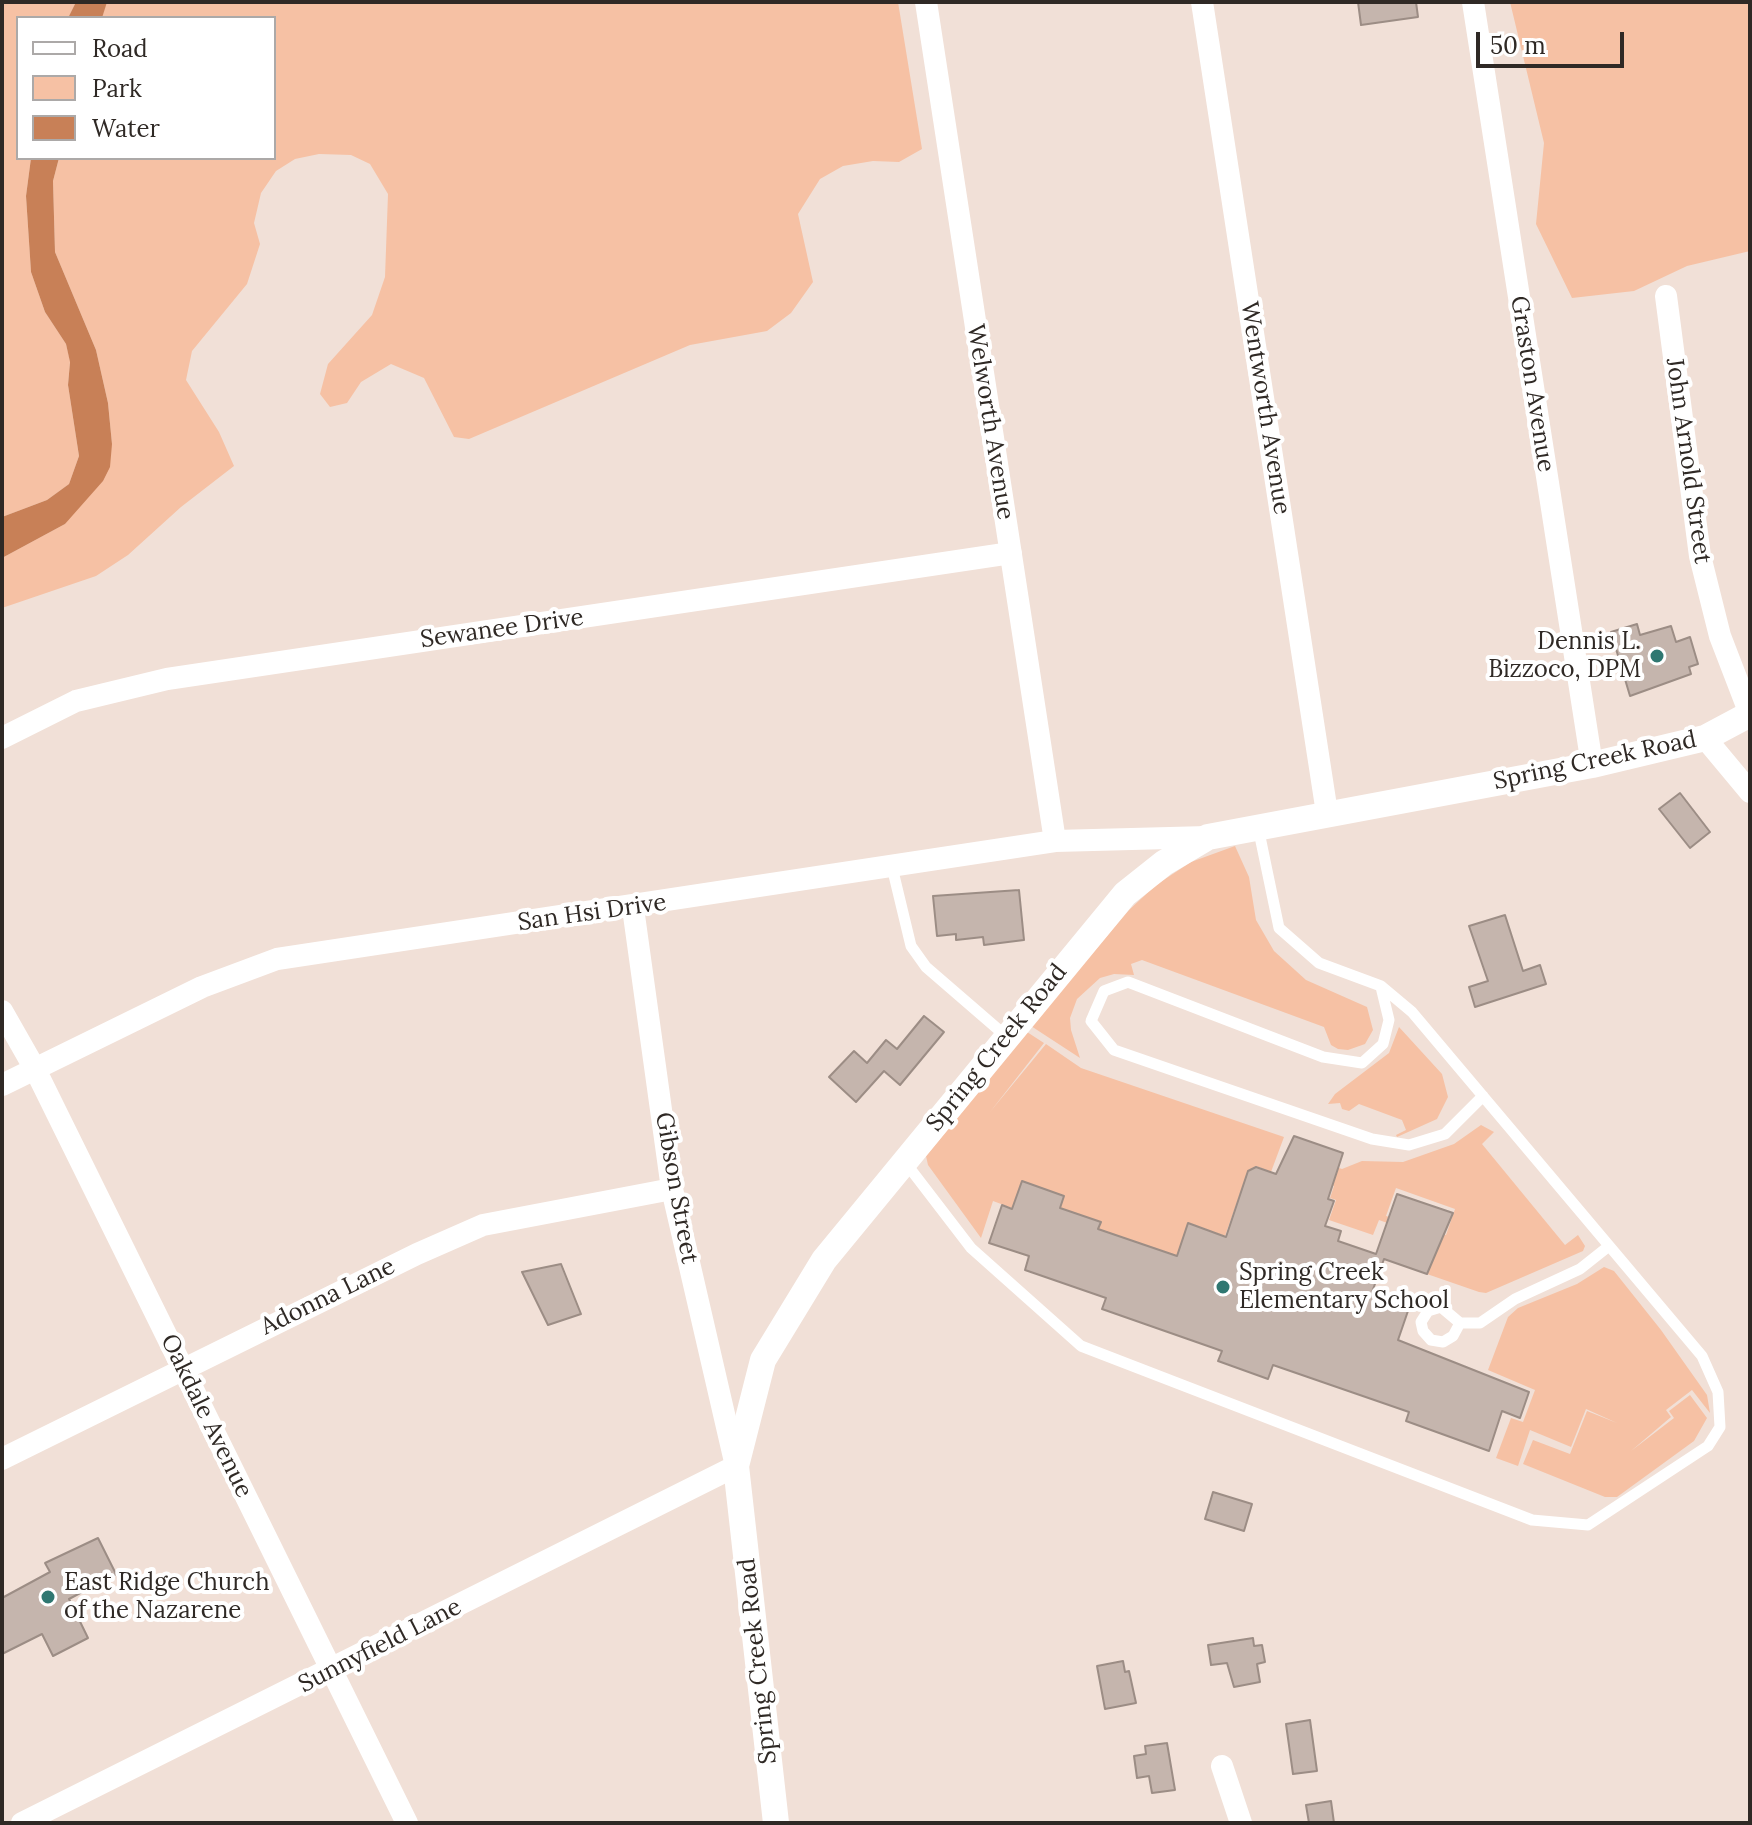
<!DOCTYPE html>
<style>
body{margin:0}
#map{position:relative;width:1752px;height:1825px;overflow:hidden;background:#f1e0d7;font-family:Lora,serif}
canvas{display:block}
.frame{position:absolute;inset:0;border:4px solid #2f2925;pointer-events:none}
.legend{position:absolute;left:16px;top:16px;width:260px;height:144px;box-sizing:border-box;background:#fff;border:2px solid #aca9a8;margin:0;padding:10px 14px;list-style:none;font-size:24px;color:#2f2925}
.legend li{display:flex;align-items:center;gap:16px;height:40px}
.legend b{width:40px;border:2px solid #aca9a8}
.scale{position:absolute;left:1476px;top:32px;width:148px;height:36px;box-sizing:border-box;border:4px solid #2f2925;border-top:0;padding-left:10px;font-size:24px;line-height:28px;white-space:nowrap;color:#2f2925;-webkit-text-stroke:6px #fff;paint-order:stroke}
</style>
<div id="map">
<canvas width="1752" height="1825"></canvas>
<div class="frame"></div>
<ul class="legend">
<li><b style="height:10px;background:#fff"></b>Road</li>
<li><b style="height:22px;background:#f6c1a4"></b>Park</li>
<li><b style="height:22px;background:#c88057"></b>Water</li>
</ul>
<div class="scale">50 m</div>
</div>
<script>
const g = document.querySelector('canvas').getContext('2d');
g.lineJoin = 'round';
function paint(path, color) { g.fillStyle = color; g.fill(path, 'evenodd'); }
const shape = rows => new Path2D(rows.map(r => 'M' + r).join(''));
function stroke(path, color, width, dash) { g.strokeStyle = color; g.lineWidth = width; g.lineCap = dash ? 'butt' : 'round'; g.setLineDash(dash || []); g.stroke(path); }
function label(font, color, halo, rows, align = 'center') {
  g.font = font + ' Lora,serif'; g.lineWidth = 8; g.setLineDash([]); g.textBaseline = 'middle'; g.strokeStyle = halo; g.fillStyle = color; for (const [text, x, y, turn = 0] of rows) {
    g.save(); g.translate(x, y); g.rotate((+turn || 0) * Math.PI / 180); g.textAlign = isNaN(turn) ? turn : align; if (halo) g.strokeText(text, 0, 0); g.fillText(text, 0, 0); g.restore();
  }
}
const green = shape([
 [2,2,76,2,68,18,18,18,18,158,31,158,26,196,31,272,45,312,66,344,70,361,68,385,79,456,69,484,47,500,2,517],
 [106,2,898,2,922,149,899,162,873,161,843,166,820,179,798,214,813,282,791,313,767,331,690,345,469,439,454,437,424,378,391,364,361,382,347,403,330,407,320,394,328,364,372,315,385,277,388,194,370,164,351,155,319,154,295,159,276,171,261,193,254,223,260,244,247,284,192,351,186,380,219,432,234,466,181,507,128,555,96,576,2,608,2,558,65,524,112,444,108,403,96,350,55,252,53,181,59,158,274,158,274,18,102,18],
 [1510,2,1750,2,1750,251,1687,266,1634,291,1572,298,1536,224,1544,143],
 [1235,846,1249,877,1256,920,1274,951,1306,980,1367,1007,1373,1030,1365,1044,1348,1050,1338,1049,1331,1045,1324,1027,1142,960,1131,964,1134,975,1114,974,1100,978,1077,999,1070,1018,1071,1030,1080,1058,1031,1026,1129,910,1156,885,1191,862],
 [1399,1027,1442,1074,1448,1097,1437,1119,1397,1137,1396,1135,1406,1130,1402,1120,1359,1104,1349,1111,1342,1109,1340,1103,1328,1104,1335,1094,1389,1053],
 [1027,1032,1044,1043,990,1112,1046,1044,1081,1068,1284,1137,1271,1172,1256,1166,1248,1171,1225,1236,1189,1223,1177,1257,1098,1229,1100,1222,1060,1208,1064,1196,1022,1181,1012,1208,993,1201,981,1238,928,1165,926,1156],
 [1481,1125,1494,1132,1482,1144,1565,1245,1578,1235,1585,1246,1583,1251,1486,1293,1479,1292,1427,1274,1438,1243,1422,1227,1446,1235,1455,1209,1396,1188,1386,1216,1397,1219,1404,1229,1379,1220,1373,1235,1329,1220,1336,1200,1330,1198,1334,1186,1324,1183,1331,1165,1342,1169,1362,1161,1403,1162,1454,1144],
 [1604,1267,1614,1271,1661,1330,1707,1395,1710,1413,1692,1390,1666,1410,1671,1417,1631,1451,1674,1418,1669,1411,1690,1395,1707,1418,1694,1441,1617,1497,1605,1497,1523,1464,1533,1440,1570,1454,1587,1411,1617,1423,1586,1409,1571,1447,1530,1430,1518,1466,1496,1458,1511,1418,1523,1422,1535,1390,1488,1370,1508,1317,1518,1308,1577,1284]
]);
const water = shape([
 [76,2,107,2,102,18,68,18],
 [31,158,59,158,53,181,55,252,96,350,108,403,112,444,110,467,103,481,65,524,2,558,2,517,47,500,69,484,79,456,68,385,70,362,66,344,45,312,31,272,26,196]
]);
const building = shape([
 [1358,2,1416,2,1418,17,1361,25,1358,2],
 [1637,624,1640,635,1671,626,1676,642,1690,637,1698,664,1689,667,1691,674,1630,696,1611,632,1637,624],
 [1680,793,1710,832,1690,848,1659,809,1680,793],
 [1019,890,1024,940,984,945,983,937,956,940,956,934,937,936,933,896,1019,890],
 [1505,915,1523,971,1540,965,1546,984,1475,1007,1469,987,1488,981,1469,926,1505,915],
 [924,1016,944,1032,900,1085,884,1071,856,1102,829,1077,854,1051,867,1063,886,1040,897,1049,924,1016],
 [1294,1136,1343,1153,1328,1199,1334,1201,1325,1226,1341,1231,1338,1241,1376,1254,1397,1194,1453,1213,1427,1274,1384,1259,1371,1295,1409,1308,1398,1340,1529,1392,1520,1418,1502,1411,1489,1451,1406,1421,1409,1412,1273,1365,1268,1379,1218,1361,1222,1351,1102,1309,1106,1298,1025,1270,1029,1256,989,1243,1002,1205,1012,1209,1022,1181,1064,1196,1060,1208,1101,1222,1098,1229,1177,1256,1188,1223,1226,1237,1248,1171,1256,1167,1276,1174,1294,1136],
 [561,1264,581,1314,548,1325,522,1272,561,1264],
 [1213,1492,1252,1504,1244,1531,1205,1519,1213,1492],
 [98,1538,116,1574,69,1599,88,1638,53,1656,42,1634,2,1654,2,1598,50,1572,45,1563,98,1538],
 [1253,1638,1254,1646,1262,1645,1265,1662,1257,1664,1260,1682,1234,1687,1227,1663,1211,1665,1208,1645,1253,1638],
 [1123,1661,1125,1672,1129,1671,1136,1703,1105,1709,1097,1666,1123,1661],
 [1310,1720,1317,1771,1293,1774,1286,1724,1310,1720],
 [1167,1743,1175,1790,1152,1793,1149,1776,1137,1778,1134,1756,1146,1754,1145,1746,1167,1743],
 [1331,1801,1334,1823,1309,1823,1306,1805,1331,1801]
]);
const service = shape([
 [892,867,911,946,926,967,1007,1037],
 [1381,987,1389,1020,1383,1044,1362,1063,1323,1057,1128,982,1104,991,1091,1021,1114,1050,1372,1139,1409,1145,1445,1134,1483,1096],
 [905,1162,971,1248,1081,1346,1532,1520,1588,1525,1708,1446,1720,1427,1718,1392,1702,1356,1412,1012,1381,986,1319,963,1279,928,1258,827],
 [1460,1323,1441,1307,1428,1311,1421,1322,1423,1331,1431,1340,1443,1342,1453,1336,1460,1323,1480,1323,1515,1299,1580,1269,1609,1246]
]);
const minor = shape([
 [926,2,1055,841],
 [1202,2,1327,813],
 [1473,2,1592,765],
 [1666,296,1700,556,1720,636,1750,714],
 [2,738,76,701,167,679,1011,553],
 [1705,738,1750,792],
 [2,1011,35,1069,407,1823],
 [2,1085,202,987,277,959,1055,841,1208,837],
 [2,1459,417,1254,483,1225,672,1189],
 [1222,1766,1241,1823],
 [22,1823,736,1466,672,1189,633,908]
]);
const tertiary = shape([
 [776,1823,736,1466,763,1360,824,1260,1125,894,1164,863,1208,837,1592,765,1705,738,1750,714]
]);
const markers = [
 [1657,656,8,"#2f7771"],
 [1223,1287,8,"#2f7771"],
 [48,1597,8,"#2f7771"]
];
const streetNames = [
 ["Graston Avenue",1532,384,81],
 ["Wentworth Avenue",1265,408,81],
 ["Welworth Avenue",990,422,81],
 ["John Arnold Street",1688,461,82],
 ["Sewanee Drive",502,629,-8],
 ["Spring Creek Road",1595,761,-12],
 ["San Hsi Drive",592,913,-8],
 ["Spring Creek Road",997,1048,-51],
 ["Gibson Street",676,1188,80],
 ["Adonna Lane",328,1297,-26],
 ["Oakdale Avenue",206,1416,64],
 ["Sunnyfield Lane",380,1646,-27],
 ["Spring Creek Road",758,1661,-96]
];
const poiNames = [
 ["Dennis L.",1641,642,"right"],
 ["Bizzoco, DPM",1641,670,"right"],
 ["Spring Creek",1239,1273],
 ["Elementary School",1239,1301],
 ["East Ridge Church",64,1583],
 ["of the Nazarene",64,1611]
];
paint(green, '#f6c1a4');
paint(water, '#c88057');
paint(building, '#c5b5ad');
stroke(building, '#9c8d85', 2);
stroke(service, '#fff', 11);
stroke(minor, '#fff', 22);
stroke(tertiary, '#fff', 26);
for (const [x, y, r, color] of markers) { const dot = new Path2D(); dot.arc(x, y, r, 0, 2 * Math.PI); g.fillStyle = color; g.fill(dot); stroke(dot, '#fff', 3); }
label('24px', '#2f2925', '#fff', streetNames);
label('24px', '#2f2925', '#fff', poiNames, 'left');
</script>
